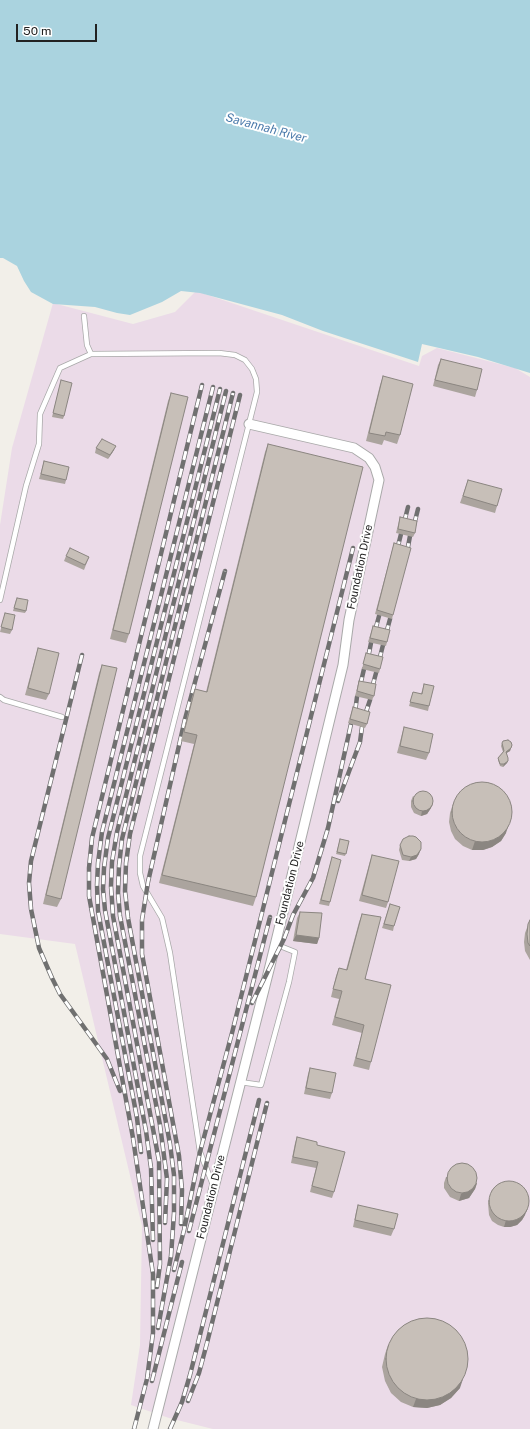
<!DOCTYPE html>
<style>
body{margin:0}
#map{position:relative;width:530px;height:1429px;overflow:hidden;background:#f2efe9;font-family:"Public Sans",sans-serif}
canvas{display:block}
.scale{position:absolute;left:16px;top:24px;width:81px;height:18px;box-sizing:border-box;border:2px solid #222;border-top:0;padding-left:5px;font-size:12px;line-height:14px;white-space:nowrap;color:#222;-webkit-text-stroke:3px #fff;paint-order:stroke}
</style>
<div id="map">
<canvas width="530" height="1429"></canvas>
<div class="scale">50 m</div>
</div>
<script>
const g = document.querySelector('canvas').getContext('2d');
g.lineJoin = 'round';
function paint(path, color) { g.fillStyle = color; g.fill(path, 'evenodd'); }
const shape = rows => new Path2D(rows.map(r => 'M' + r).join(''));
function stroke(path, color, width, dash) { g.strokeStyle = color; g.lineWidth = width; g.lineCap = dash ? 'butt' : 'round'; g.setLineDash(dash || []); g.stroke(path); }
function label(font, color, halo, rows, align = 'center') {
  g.font = font + ' "Public Sans",sans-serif'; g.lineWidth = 4; g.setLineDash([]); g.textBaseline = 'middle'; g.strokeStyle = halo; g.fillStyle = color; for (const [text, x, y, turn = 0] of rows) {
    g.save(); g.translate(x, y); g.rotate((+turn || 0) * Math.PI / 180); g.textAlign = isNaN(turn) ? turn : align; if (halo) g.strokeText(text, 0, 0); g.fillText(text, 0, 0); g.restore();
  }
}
const industrial = shape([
 [196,291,419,366,422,356,437,348,515,368,530,377,530,1429,213,1429,169,1418,131,1405,140,1345,142,1226,75,944,0,934,0,525,12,448,53,303,133,324,175,312]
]);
const water = shape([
 [0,0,530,0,530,373,478,357,422,344,418,362,323,331,282,315,200,293,181,291,162,302,130,315,117,313,95,307,53,304,31,292,24,281,17,266,3,258,0,258]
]);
const lane = shape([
 [84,316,87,345,91,354,219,353,235,355,245,360,252,369,256,379,257,392,140,856,140,873,143,886,162,918,170,953,200,1152,213,1185],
 [0,600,26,486,39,444,40,414,60,368,91,354],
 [0,697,4,700,62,717],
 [240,1082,261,1085,289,982,295,952,275,944]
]);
const street = shape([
 [153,1429,270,966,343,665,349,620,379,480,375,467,369,458,354,448,249,424]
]);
const rail = shape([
 [404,523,408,507],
 [414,525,418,509],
 [397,550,401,534],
 [407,552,410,536],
 [375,631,379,616],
 [386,634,390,619],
 [82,655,31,861,29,883,31,909,39,948,52,978,60,994,107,1059,120,1091],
 [368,658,371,643],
 [379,661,383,645],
 [360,686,364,669],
 [372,688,376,673],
 [355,712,357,697],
 [365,715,370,700],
 [338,801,360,742,362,727],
 [252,1003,284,939,293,915,313,878,328,828,351,724],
 [141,1152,137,1118,98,911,97,885,98,863,102,832,213,387],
 [165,1223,167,1179,160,1125,120,916,118,893,119,866,122,839,233,393],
 [181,1224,182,1190,179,1156,142,954,142,920,148,882,185,719,225,571],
 [189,1231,270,917],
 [153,1240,151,1168,146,1131,105,910,103,889,104,868,108,838,220,389],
 [174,1270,184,1230,200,1152,232,1033,353,548],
 [157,1287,160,1264,159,1161,113,916,111,886,112,862,117,832,226,391],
 [158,1328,171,1256,174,1213,174,1175,170,1144,128,918,125,891,126,863,130,834,240,395],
 [147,1379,153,1333,153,1274,133,1138,89,896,89,868,92,838,202,385],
 [152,1381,182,1262],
 [188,1401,199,1373,207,1343,267,1103],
 [134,1429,148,1375],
 [170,1429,182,1402,190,1375,259,1100]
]);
const wall = shape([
 [441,359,477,390,475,397,433,386,438,365],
 [383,376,400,435,397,444,384,440,382,445,366,441,380,385],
 [61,380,64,416,63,419,52,417],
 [171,393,129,634,126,643,110,639,168,401],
 [268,444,256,897,253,906,159,883,194,744,181,741,192,697,195,689,206,692,265,452],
 [96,448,114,450,108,459,95,453],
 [44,461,66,480,65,484,39,479],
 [468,480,497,506,495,513,460,503],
 [400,517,415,533,413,537,396,533],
 [394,543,393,615,392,619,375,614],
 [66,556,89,557,84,570,64,561],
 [16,600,26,611,25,613,13,611],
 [5,613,12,630,10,634,0,632],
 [373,626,387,642,386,646,368,642],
 [38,648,49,694,46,700,25,695,36,655],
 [366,653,380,669,379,673,362,669],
 [102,665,61,899,57,907,43,904,99,673],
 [359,681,374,696,372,700,355,696],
 [424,684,429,706,428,711,409,706,413,692,421,694],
 [353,707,367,724,365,728,348,723],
 [404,727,429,753,426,760,397,753,402,734],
 [502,743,512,745,510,751,506,753,508,761,507,763,503,767,500,766,498,760,498,758,503,752,501,746],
 [413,796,431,808,427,814,421,816,414,813,411,807,411,801],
 [453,804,506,833,501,841,492,847,483,850,472,850,463,846,455,839,451,831,449,822,450,813],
 [340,839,349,841,345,856,336,854],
 [400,845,419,854,416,859,409,861,402,860,399,850],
 [372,855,388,902,386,908,359,901,370,861],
 [332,857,330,902,329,906,319,904],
 [390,904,394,926,393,931,382,928],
 [300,912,319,938,317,944,293,941,297,918],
 [362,914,371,1062,369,1070,353,1066,362,1033,332,1025,339,999,331,997,336,976,339,968,346,970,359,922],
 [530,920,530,960,525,951,524,942,525,933],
 [310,1068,332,1093,330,1099,304,1094,308,1074],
 [297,1137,317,1145,334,1192,332,1198,310,1192,316,1168,291,1163,295,1143],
 [446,1177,477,1183,475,1189,469,1198,459,1201,450,1197,444,1188,444,1183],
 [492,1190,525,1215,522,1220,517,1225,510,1227,504,1227,498,1225,492,1221,489,1215,488,1203],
 [358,1205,394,1229,391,1236,353,1227,356,1212],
 [388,1345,460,1388,451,1398,440,1405,427,1408,413,1407,401,1402,391,1393,385,1381,382,1367,385,1354]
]);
const shadedWall = shape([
 [116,446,114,450,108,459,110,455],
 [511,748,510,751,505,754,506,752],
 [508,761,507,763,503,767,504,764],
 [433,804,431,808,427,814,421,816,422,811],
 [509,824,506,833,501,841,492,847,483,850,472,850,475,841],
 [421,849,419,854,416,859,409,861,411,857],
 [296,935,319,938,317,944,293,941],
 [477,1183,475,1189,469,1198,459,1201,461,1194],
 [528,1208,525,1215,522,1220,517,1225,510,1227,504,1227,506,1220],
 [463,1379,460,1388,451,1398,440,1405,427,1408,413,1407,416,1399]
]);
const building = shape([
 [441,359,482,369,477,390,435,380,441,359],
 [383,376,413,384,400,435,386,432,385,436,369,433,383,376],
 [61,380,72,383,64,416,53,413,61,380],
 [171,393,188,397,129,634,113,630,171,393],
 [102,439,116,446,110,455,96,448,102,439],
 [268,444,363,467,256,897,162,875,197,735,184,732,195,689,207,692,268,444],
 [44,461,69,467,66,480,41,474,44,461],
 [468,480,502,489,497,506,463,496,468,480],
 [400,517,417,521,415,533,398,529,400,517],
 [394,543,411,548,393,615,377,610,394,543],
 [70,548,89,557,85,565,66,556,70,548],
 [17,598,28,600,26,611,14,608,17,598],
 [5,613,15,615,12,630,1,627,5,613],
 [373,626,390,630,387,642,370,638,373,626],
 [38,648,59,653,49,694,28,688,38,648],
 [366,653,383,657,380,669,363,664,366,653],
 [102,665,117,668,61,899,46,895,102,665],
 [359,681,376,684,374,696,357,691,359,681],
 [424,684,434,686,429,706,410,702,413,692,422,694,424,684],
 [353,707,370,712,367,724,350,719,353,707],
 [404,727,433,734,429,753,400,746,404,727],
 [508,740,511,742,512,745,511,748,506,752,508,758,508,761,504,764,500,764,498,758,504,751,502,743,503,741,508,740],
 '452 812a30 30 0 1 1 60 0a30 30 0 1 1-60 0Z',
 '413 801a10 10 0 1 1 20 0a10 10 0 1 1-20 0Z',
 [409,836,413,836,416,837,421,842,421,849,417,855,411,857,403,855,400,845,403,839,409,836],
 [340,839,349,841,346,854,337,852,340,839],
 [372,855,399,861,388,902,362,895,372,855],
 [332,857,341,860,330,902,321,900,332,857],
 [390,904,400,907,394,926,384,924,390,904],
 [300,912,322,913,319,938,296,935,300,912],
 [362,914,381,917,365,979,391,985,371,1062,356,1058,364,1025,335,1017,342,991,333,989,339,968,347,970,362,914],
 [530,920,530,946,528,943,527,934,528,924,530,920],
 [310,1068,336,1073,332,1093,306,1088,310,1068],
 [297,1137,317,1142,317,1145,345,1152,334,1192,312,1186,318,1162,293,1157,297,1137],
 '447 1178a15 15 0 1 1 30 0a15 15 0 1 1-30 0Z',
 '489 1201a20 20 0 1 1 40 0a20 20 0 1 1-40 0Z',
 [358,1205,398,1214,394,1229,355,1220,358,1205],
 '386 1359a41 41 0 1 1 82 0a41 41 0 1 1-82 0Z'
]);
const streetNames = [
 ["Foundation Drive",360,567,-78],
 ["Foundation Drive",290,883,-76],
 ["Foundation Drive",211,1197,-76]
];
const waterNames = [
 ["Savannah River",266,128,15]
];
paint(industrial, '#ebdbe8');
paint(water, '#aad3df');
stroke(lane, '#a9a9a9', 6);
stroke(street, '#a9a9a9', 11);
stroke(lane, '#fff', 4.5);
stroke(street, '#fff', 9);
stroke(rail, '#707070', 4.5);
stroke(rail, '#fff', 3, [9]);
paint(wall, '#aba49e');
paint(shadedWall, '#8b8681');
paint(building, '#c7bfb8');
stroke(building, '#8b8681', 1);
label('11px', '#222', '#fff', streetNames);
label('italic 12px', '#4a7aab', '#fff', waterNames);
</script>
